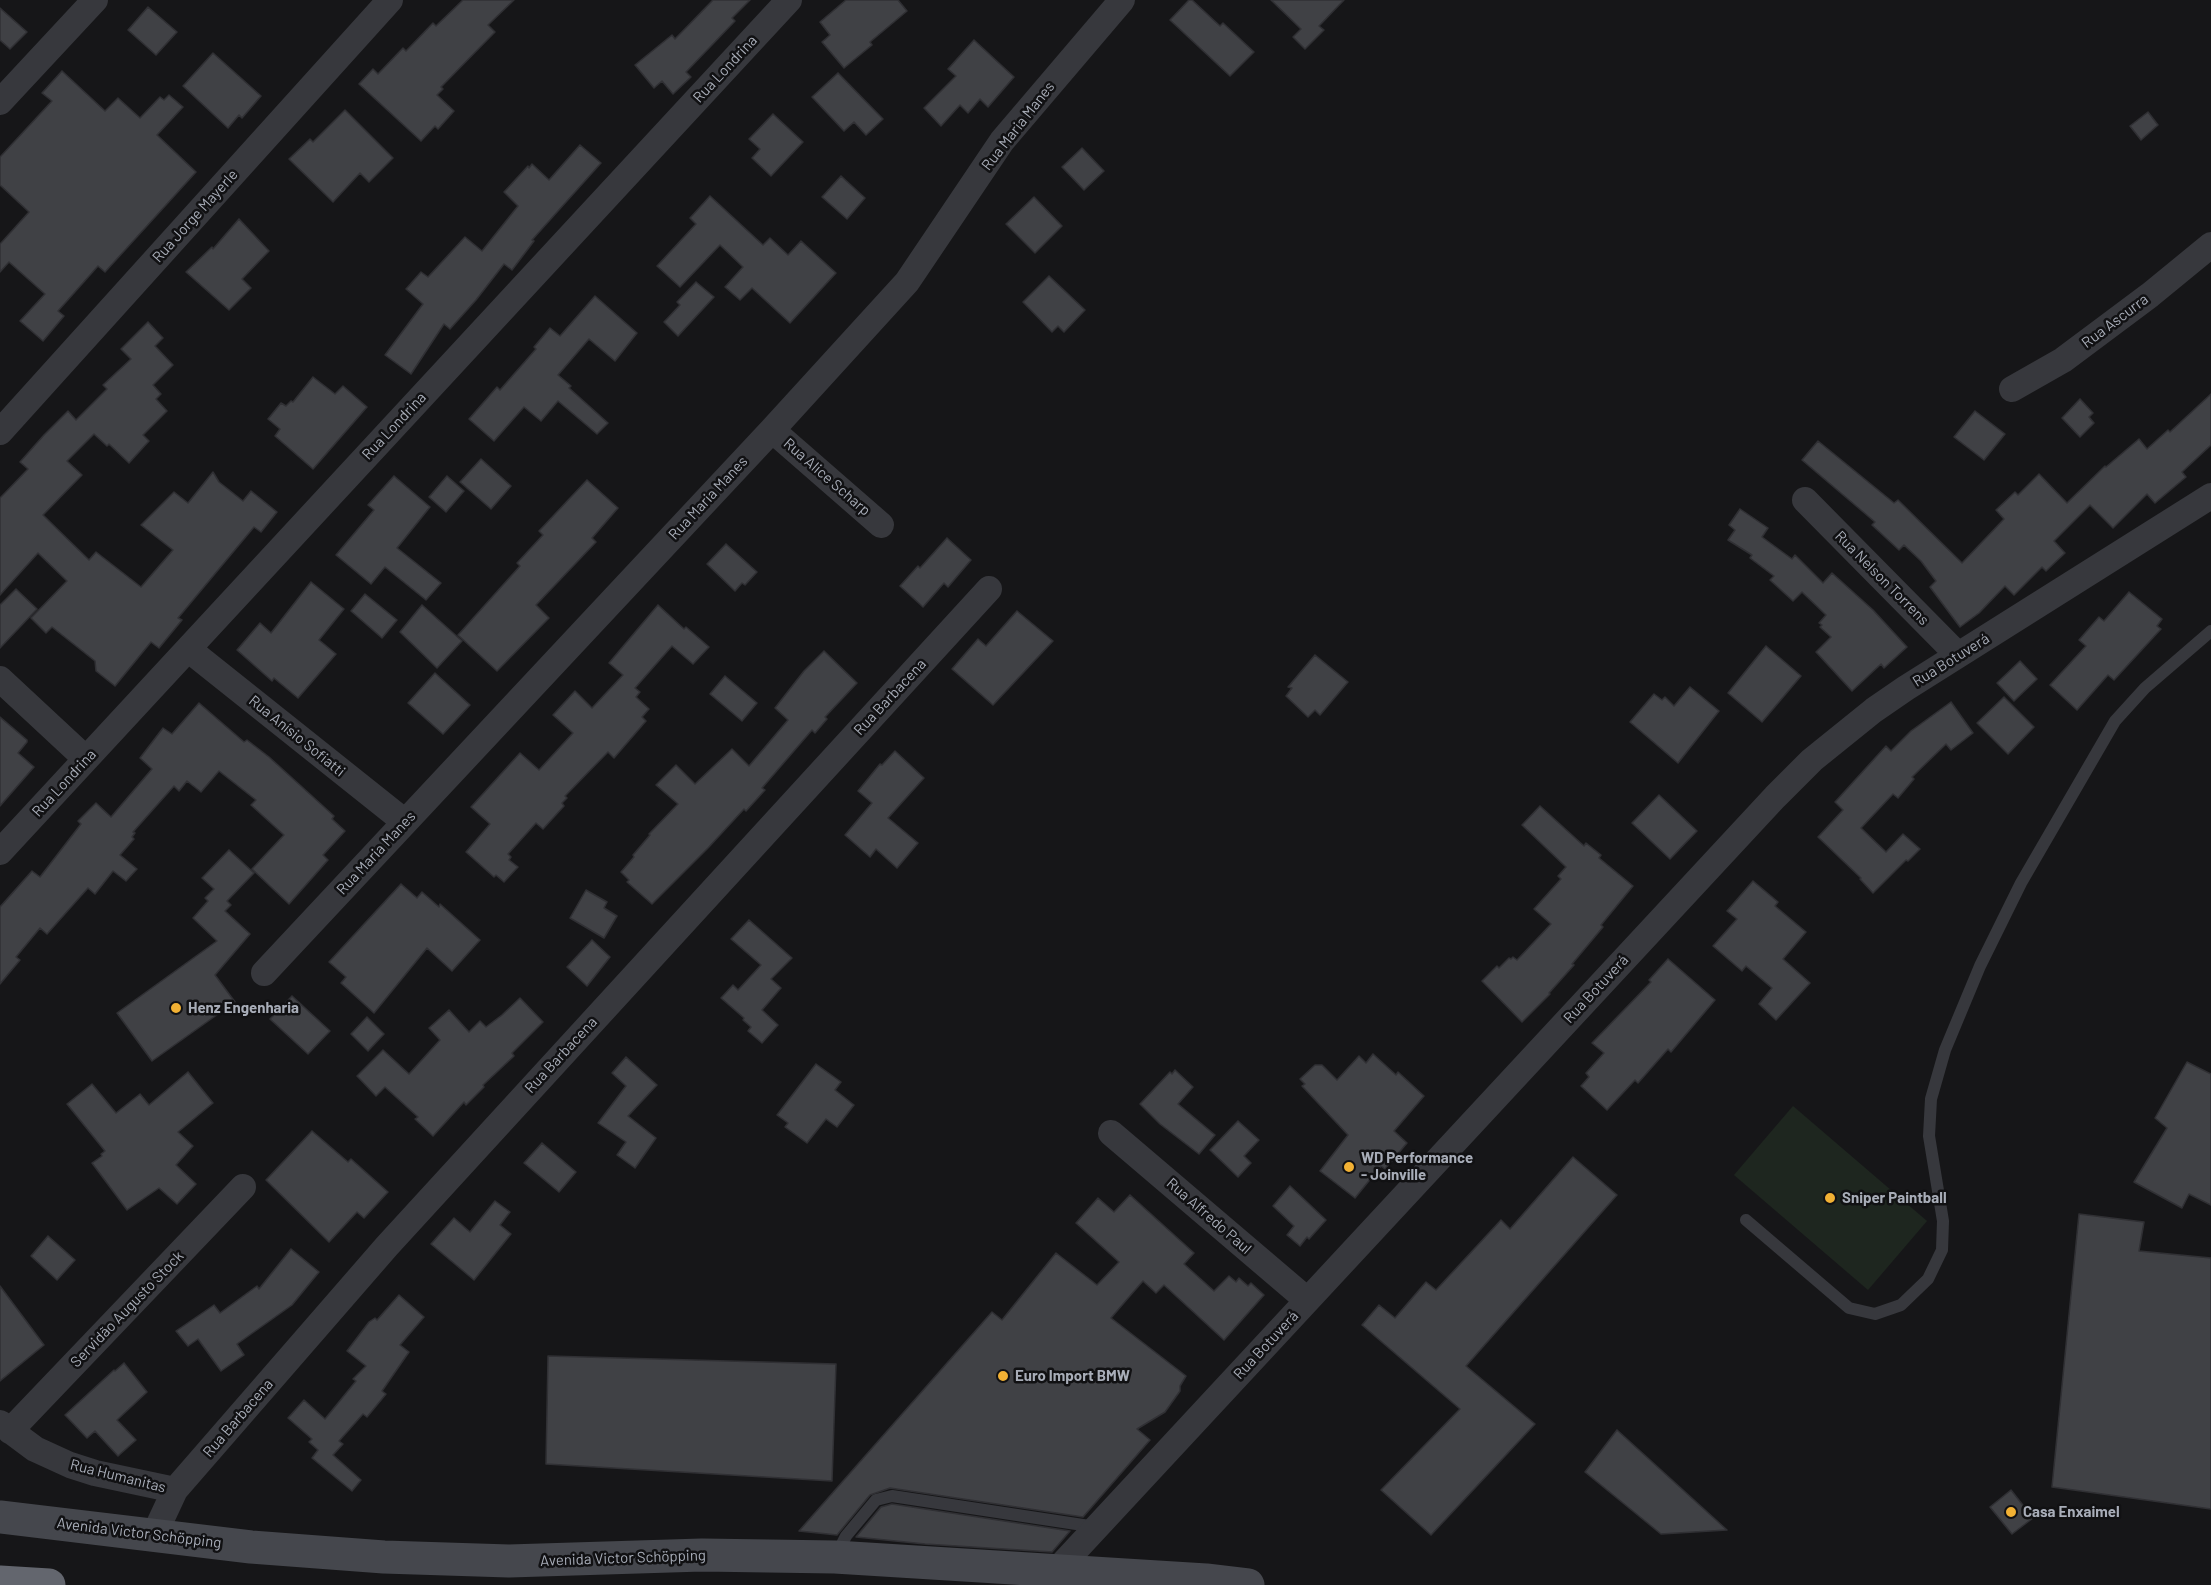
<!DOCTYPE html>
<meta charset="utf-8">
<style>
body{margin:0}
canvas{display:block;background:#161618}
</style>
<canvas width="2211" height="1585"></canvas>
<script>
const g = document.querySelector('canvas').getContext('2d');
g.lineJoin = 'round';
function paint(path, color) { g.fillStyle = color; g.fill(path, 'evenodd'); }
const shape = rows => new Path2D(rows.map(r => 'M' + r).join(''));
function stroke(path, color, width, dash) { g.strokeStyle = color; g.lineWidth = width; g.lineCap = dash ? 'butt' : 'round'; g.setLineDash(dash || []); g.stroke(path); }
function label(font, color, halo, rows, align = 'center') {
  g.font = font + ' Barlow,sans-serif'; g.lineWidth = 5; g.setLineDash([]); g.textBaseline = 'middle'; g.strokeStyle = halo; g.fillStyle = color; for (const [text, x, y, turn = 0] of rows) {
    g.save(); g.translate(x, y); g.rotate((+turn || 0) * Math.PI / 180); g.textAlign = isNaN(turn) ? turn : align; if (halo) g.strokeText(text, 0, 0); g.fillText(text, 0, 0); g.restore();
  }
}
const green = shape([
 [1793,1106,1927,1221,1868,1290,1734,1175]
]);
const building = shape([
 [463,0,514,0,488,25,495,32,441,87,443,89,437,95,454,111,438,129,435,126,421,141,359,84,373,69,378,74,403,48,406,51,433,23,436,26,463,0],
 [713,0,750,0,732,18,735,21,686,72,691,77,673,94,662,81,654,88,635,65,672,35,675,39,713,0],
 [846,0,898,0,907,11,870,42,872,45,844,68,822,42,830,35,820,22,846,0],
 [1189,0,1192,0,1220,26,1223,23,1254,52,1230,76,1170,20,1189,0],
 [1271,0,1344,0,1319,26,1324,30,1305,49,1293,37,1301,29,1271,0],
 [148,7,177,32,156,55,128,30,148,7],
 [0,8,27,32,10,49,0,40,0,8],
 [974,40,1014,77,988,107,980,99,968,113,960,105,941,126,924,108,956,76,948,69,974,40],
 [213,53,261,96,242,118,239,115,228,128,183,86,213,53],
 [62,71,105,111,118,98,140,118,160,97,164,100,169,95,183,107,157,135,196,172,105,272,98,266,58,311,64,316,43,341,20,321,45,294,9,262,0,272,0,244,29,212,0,185,0,157,52,101,42,93,62,71],
 [838,73,883,119,866,135,854,122,844,131,812,97,838,73],
 [345,110,393,158,369,182,360,173,333,202,289,159,310,139,313,142,345,110],
 [2148,112,2158,125,2141,140,2130,126,2148,112],
 [773,114,803,142,771,176,752,158,760,149,749,139,773,114],
 [580,145,601,163,532,240,534,241,512,270,504,264,476,300,450,329,444,324,411,374,385,355,423,304,406,289,421,272,428,277,465,237,482,251,518,206,504,192,528,166,529,168,532,164,549,180,580,145],
 [1082,148,1104,171,1084,190,1062,167,1082,148],
 [841,176,865,198,847,219,822,197,841,176],
 [710,196,763,245,770,238,788,255,801,241,836,273,790,323,752,288,740,300,725,287,743,267,720,245,680,287,657,266,696,224,690,218,710,196],
 [1034,197,1062,226,1035,253,1006,224,1034,197],
 [239,219,269,251,242,279,251,288,229,310,186,272,212,247,213,249,239,219],
 [1049,276,1085,310,1064,332,1058,326,1052,332,1023,302,1049,276],
 [696,282,714,297,678,336,664,322,680,305,677,302,696,282],
 [595,296,637,333,615,361,589,339,558,375,571,386,569,388,608,423,597,434,558,401,541,421,524,407,494,441,469,419,497,387,500,390,536,349,534,347,550,328,560,336,595,296],
 [148,322,163,338,155,346,173,365,153,385,161,394,156,399,167,411,143,435,149,441,129,463,109,444,107,446,94,434,67,461,82,475,43,515,89,560,96,552,141,587,173,550,141,525,174,492,188,503,213,472,219,482,243,501,251,491,277,512,261,532,254,527,178,618,182,620,159,648,151,642,115,686,96,671,95,661,52,627,46,633,31,618,67,581,38,553,0,595,0,498,28,469,20,462,44,435,68,411,76,420,107,389,103,385,131,359,121,349,148,322],
 [313,377,335,394,343,386,367,407,313,469,275,436,280,429,268,419,281,403,286,406,291,401,293,402,313,377],
 [2211,394,2211,445,2182,472,2186,477,2155,503,2147,494,2113,528,2090,505,2054,541,2065,553,2046,571,2042,567,2014,595,2005,586,1979,613,1960,627,1930,587,1936,581,1921,561,1904,545,1899,550,1872,525,1875,522,1802,460,1818,441,1894,503,1898,500,1962,563,2004,519,1996,510,2015,492,2018,495,2039,474,2067,503,2105,466,2106,467,2139,439,2147,449,2168,430,2170,432,2211,394],
 [2080,399,2093,413,2089,417,2094,423,2080,437,2062,418,2080,399],
 [1975,411,2005,434,1984,460,1954,437,1975,411],
 [481,459,511,486,491,509,460,482,481,459],
 [394,476,430,507,397,548,441,583,426,600,385,567,371,584,336,555,374,510,368,505,394,476],
 [447,476,464,491,446,512,429,497,447,476],
 [587,480,618,508,592,538,596,542,536,605,549,618,497,671,458,635,520,566,517,563,543,535,539,531,587,480],
 [1740,509,1768,528,1762,537,1792,559,1795,555,1823,583,1832,573,1873,610,1907,647,1884,668,1881,664,1852,691,1816,652,1831,637,1820,627,1822,625,1819,623,1826,615,1802,592,1793,601,1770,580,1774,576,1750,558,1752,555,1728,540,1735,530,1729,525,1740,509],
 [947,538,971,560,948,587,944,583,923,607,900,586,918,566,920,568,947,538],
 [726,544,757,572,745,585,742,583,735,591,707,564,726,544],
 [311,582,344,609,319,640,336,654,298,698,274,678,272,681,237,650,260,623,271,633,311,582],
 [16,589,37,609,0,648,0,605,16,589],
 [2129,592,2162,619,2157,626,2161,629,2114,680,2108,675,2077,710,2050,685,2086,646,2079,640,2099,617,2104,621,2129,592],
 [365,594,397,620,382,638,351,611,365,594],
 [422,605,462,641,437,668,400,632,422,605],
 [658,605,684,629,686,627,709,647,693,664,672,646,635,688,640,692,636,697,649,709,642,717,646,721,614,758,608,752,565,796,567,798,562,803,564,806,543,829,536,823,508,854,511,857,509,860,518,867,504,882,496,875,494,877,466,852,490,824,471,807,520,753,539,770,573,733,553,715,575,691,592,708,623,675,609,663,658,605],
 [1017,611,1053,641,993,705,952,669,978,639,986,646,1017,611],
 [1766,646,1801,676,1762,722,1728,693,1766,646],
 [824,651,857,683,825,717,827,719,815,733,812,730,762,788,765,790,746,811,744,809,708,848,652,904,627,882,629,880,621,872,634,857,633,855,650,835,649,834,678,804,656,785,676,765,695,784,732,749,749,766,788,720,775,708,804,671,824,651],
 [1315,655,1348,682,1320,715,1315,710,1308,717,1286,696,1292,688,1288,687,1315,655],
 [2020,661,2037,679,2014,701,1997,683,2020,661],
 [435,673,470,705,443,734,408,703,435,673],
 [725,676,757,703,742,721,710,694,725,676],
 [1690,687,1719,711,1678,763,1630,722,1654,694,1662,700,1665,697,1674,706,1690,687],
 [2004,697,2034,727,2008,754,1977,723,2004,697],
 [1951,702,1973,733,1951,750,1946,744,1912,777,1914,779,1898,798,1893,794,1861,828,1886,852,1903,834,1920,849,1908,861,1906,860,1873,893,1860,879,1861,878,1818,837,1843,810,1835,802,1886,746,1891,751,1911,731,1951,702],
 [199,703,244,742,247,740,269,757,334,816,332,819,345,831,323,855,328,860,289,904,252,869,284,835,251,805,256,800,219,771,201,792,187,781,179,791,174,786,133,832,135,833,132,837,134,839,120,855,137,869,126,881,113,871,95,894,88,888,47,934,40,928,16,957,20,960,0,984,0,907,32,871,40,877,81,824,78,821,96,803,111,817,152,769,140,758,163,728,172,734,199,703],
 [0,717,27,740,27,742,18,753,34,767,0,806,0,717],
 [895,751,924,778,888,818,918,843,897,868,876,849,870,857,845,835,872,803,858,791,880,764,882,765,895,751],
 [1659,795,1697,831,1670,859,1632,823,1659,795],
 [1540,806,1584,846,1586,843,1601,855,1599,858,1633,886,1601,925,1603,927,1572,964,1574,965,1549,993,1550,994,1522,1022,1482,981,1497,966,1499,968,1509,958,1511,959,1513,957,1517,960,1551,924,1534,909,1561,879,1558,876,1566,867,1522,825,1540,806],
 [229,850,254,873,227,901,231,905,225,911,250,934,215,975,235,1002,152,1061,117,1013,217,941,193,918,208,901,205,898,214,889,202,878,229,850],
 [1753,881,1778,902,1775,906,1806,932,1783,959,1810,983,1776,1020,1759,1004,1772,988,1746,966,1742,971,1713,946,1737,919,1727,911,1753,881],
 [401,884,417,898,422,892,439,907,440,904,480,940,452,971,427,948,374,1013,341,983,346,977,329,962,401,884],
 [586,890,607,902,604,908,617,916,604,938,570,918,586,890],
 [749,920,792,958,771,979,781,988,762,1010,778,1025,762,1043,748,1031,751,1027,743,1020,744,1018,721,998,733,985,738,990,761,965,731,939,749,920],
 [592,940,610,957,587,986,567,967,592,940],
 [1668,959,1715,1000,1671,1052,1668,1049,1638,1083,1635,1080,1607,1110,1581,1086,1589,1077,1586,1073,1604,1053,1592,1043,1651,982,1649,980,1668,959],
 [292,996,330,1031,308,1054,270,1019,292,996],
 [520,998,543,1022,512,1053,514,1056,483,1085,484,1087,466,1105,464,1102,433,1136,415,1119,418,1117,385,1087,376,1096,357,1076,383,1050,409,1074,440,1040,429,1028,449,1010,469,1032,480,1021,486,1027,502,1015,520,998],
 [367,1017,384,1034,368,1051,351,1034,367,1017],
 [1373,1054,1396,1075,1398,1072,1424,1096,1394,1131,1407,1143,1385,1169,1381,1166,1355,1198,1320,1171,1348,1135,1302,1086,1305,1084,1300,1079,1315,1065,1322,1065,1337,1080,1359,1056,1366,1063,1373,1054],
 [626,1057,657,1085,628,1116,656,1138,635,1168,617,1155,626,1142,598,1123,626,1086,612,1073,626,1057],
 [2187,1062,2211,1074,2211,1205,2189,1194,2182,1208,2134,1182,2167,1128,2155,1118,2187,1062],
 [816,1064,841,1082,835,1090,854,1105,837,1127,826,1119,807,1143,785,1127,788,1123,777,1115,816,1064],
 [1175,1070,1193,1087,1178,1104,1215,1135,1199,1154,1160,1124,1140,1104,1170,1072,1172,1074,1175,1070],
 [188,1072,213,1103,178,1132,193,1146,176,1165,196,1184,177,1204,159,1188,127,1210,92,1163,102,1156,101,1154,105,1151,67,1104,92,1084,116,1113,140,1094,149,1105,188,1072],
 [1238,1121,1259,1140,1244,1156,1251,1163,1238,1177,1210,1150,1238,1121],
 [312,1131,348,1162,351,1159,388,1192,364,1218,357,1212,329,1242,266,1180,312,1131],
 [542,1143,576,1172,559,1192,524,1163,542,1143],
 [1573,1157,1617,1195,1466,1366,1535,1424,1431,1535,1381,1490,1460,1409,1362,1325,1379,1305,1395,1318,1426,1282,1436,1290,1501,1220,1510,1229,1573,1157],
 [1290,1186,1326,1220,1309,1239,1307,1237,1300,1246,1287,1235,1294,1226,1273,1206,1290,1186],
 [1130,1195,1194,1253,1184,1264,1214,1291,1229,1276,1236,1282,1239,1278,1248,1286,1251,1283,1264,1295,1224,1340,1164,1285,1156,1293,1143,1281,1129,1297,1111,1318,1186,1376,1180,1386,1180,1391,1165,1412,1137,1429,1150,1440,1083,1517,890,1488,870,1495,837,1535,799,1531,992,1312,1002,1320,1056,1253,1097,1285,1119,1262,1076,1223,1098,1198,1114,1212,1130,1195],
 [495,1201,510,1212,500,1225,511,1234,474,1280,431,1244,454,1218,470,1232,495,1201],
 [2079,1214,2144,1222,2139,1251,2211,1258,2211,1509,2052,1487,2079,1214],
 [48,1236,75,1260,57,1280,31,1256,48,1236],
 [291,1249,319,1272,292,1305,237,1344,244,1355,221,1371,198,1339,188,1346,176,1331,214,1305,220,1313,257,1286,259,1289,291,1249],
 [0,1286,44,1345,0,1381,0,1286],
 [399,1295,424,1317,400,1345,409,1352,382,1391,386,1394,367,1417,363,1414,339,1441,343,1444,333,1455,361,1480,352,1491,312,1458,318,1450,309,1442,312,1439,288,1418,304,1400,325,1419,356,1381,353,1379,366,1366,347,1351,369,1322,375,1318,377,1320,399,1295],
 [548,1356,836,1364,832,1481,546,1464,548,1356],
 [124,1363,147,1392,117,1420,136,1440,118,1456,95,1431,87,1438,65,1415,114,1370,115,1371,124,1363],
 [1617,1430,1727,1530,1661,1534,1585,1472,1617,1430],
 [2011,1490,2033,1518,2012,1534,1990,1507,2011,1490],
 [892,1504,1070,1531,1052,1552,925,1544,856,1537,881,1507,892,1504]
]);
const lane = shape([
 [1746,1220,1849,1308,1875,1314,1901,1305,1928,1279,1942,1250,1943,1221,1929,1136,1931,1099,1945,1050,1980,966,2021,883,2115,721,2145,688,2211,631],
 [836,1556,846,1536,876,1500,892,1496,1096,1527]
]);
const street = shape([
 [0,102,95,0],
 [2012,389,2063,360,2150,295,2211,245],
 [772,430,881,525],
 [0,432,390,0],
 [1805,500,1958,655],
 [188,649,405,822],
 [0,679,86,759],
 [0,852,789,0],
 [264,973,772,430,907,282,1002,141,1122,0],
 [1111,1133,1307,1300],
 [0,1423,35,1449,70,1465,95,1473,175,1490],
 [10,1431,243,1187],
 [154,1535,175,1490,387,1246,989,589],
 [1056,1571,1775,797,1812,760,1874,710,1906,688,2211,496]
]);
const secondary = shape([
 [0,1517,251,1547,384,1557,509,1561,702,1555,835,1557,1206,1580,1248,1585]
]);
const highway = shape([
 [0,1582,49,1585]
]);
const markers = [
 [176,1008,6,"#f2b134"],
 [1349,1167,6,"#f2b134"],
 [1830,1198,6,"#f2b134"],
 [1003,1376,6,"#f2b134"],
 [2011,1512,6,"#f2b134"]
];
const streetNames = [
 ["Rua Londrina",725,69,-47],
 ["Rua Maria Manes",1018,126,-52],
 ["Rua Jorge Mayerle",195,216,-48],
 ["Rua Ascurra",2115,321,-37],
 ["Rua Londrina",394,426,-47],
 ["Rua Alice Scharp",827,477,41],
 ["Rua Maria Manes",708,498,-47],
 ["Rua Nelson Torrens",1882,578,45],
 ["Rua Botuverá",1951,660,-32],
 ["Rua Barbacena",890,697,-47],
 ["Rua Anísio Sofiatti",297,736,39],
 ["Rua Londrina",64,783,-47],
 ["Rua Maria Manes",376,853,-47],
 ["Rua Botuverá",1596,989,-47],
 ["Rua Barbacena",561,1055,-47],
 ["Rua Alfredo Paul",1209,1216,41],
 ["Servidão Augusto Stock",127,1309,-46],
 ["Rua Botuverá",1266,1345,-47],
 ["Rua Barbacena",238,1418,-49],
 ["Rua Humanitas",118,1476,14],
 ["Avenida Victor Schöpping",139,1533,7],
 ["Avenida Victor Schöpping",623,1558,-2]
];
const poiNames = [
 ["Henz Engenharia",188,1008],
 ["WD Performance",1361,1158],
 ["- Joinville",1361,1175],
 ["Sniper Paintball",1842,1198],
 ["Euro Import BMW",1015,1376],
 ["Casa Enxaimel",2023,1512]
];
paint(green, '#1e261f');
paint(building, '#404145');
stroke(building, '#303034', 1.5);
stroke(lane, '#37383d', 12);
stroke(street, '#37383d', 26);
stroke(secondary, '#45474d', 33);
stroke(highway, '#63666e', 33);
for (const [x, y, r, color] of markers) { const dot = new Path2D(); dot.arc(x, y, r, 0, 2 * Math.PI); g.fillStyle = color; g.fill(dot); stroke(dot, '#111113', 2); }
label('15px', '#a8adb8', '#111113', streetNames);
label('bold 15px', '#a8adb8', '#111113', poiNames, 'left');
</script>
